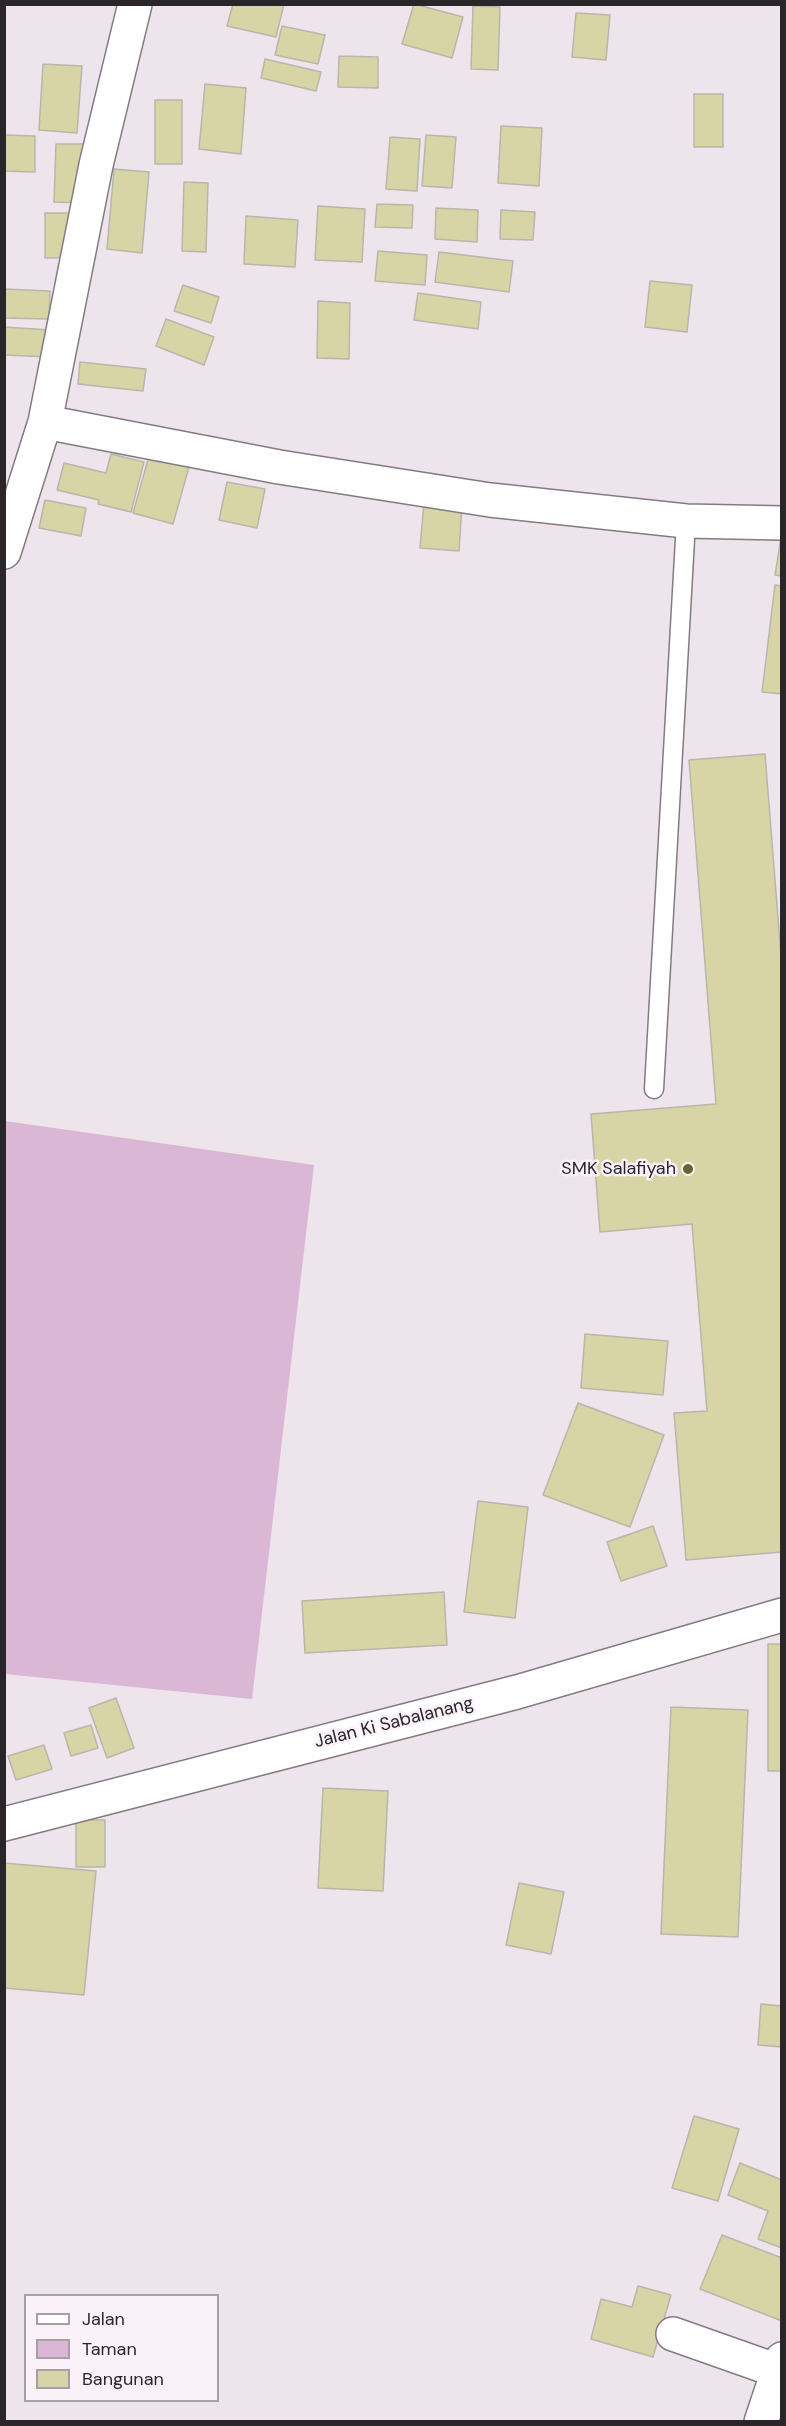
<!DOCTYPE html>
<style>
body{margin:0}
#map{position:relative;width:786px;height:2426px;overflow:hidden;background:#eee4ec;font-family:"DM Sans",sans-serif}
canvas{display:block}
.frame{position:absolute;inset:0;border:6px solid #292528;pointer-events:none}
.legend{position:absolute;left:24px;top:2294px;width:195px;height:108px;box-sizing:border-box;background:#fbf1f9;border:2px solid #a79fa5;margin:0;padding:8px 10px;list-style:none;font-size:18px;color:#292528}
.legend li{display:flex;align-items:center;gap:12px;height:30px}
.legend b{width:30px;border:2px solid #a79fa5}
</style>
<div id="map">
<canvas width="786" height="2426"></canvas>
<div class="frame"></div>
<ul class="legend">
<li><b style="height:8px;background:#fff"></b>Jalan</li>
<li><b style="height:16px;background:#dab7d4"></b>Taman</li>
<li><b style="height:16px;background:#d7d4a5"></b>Bangunan</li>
</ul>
</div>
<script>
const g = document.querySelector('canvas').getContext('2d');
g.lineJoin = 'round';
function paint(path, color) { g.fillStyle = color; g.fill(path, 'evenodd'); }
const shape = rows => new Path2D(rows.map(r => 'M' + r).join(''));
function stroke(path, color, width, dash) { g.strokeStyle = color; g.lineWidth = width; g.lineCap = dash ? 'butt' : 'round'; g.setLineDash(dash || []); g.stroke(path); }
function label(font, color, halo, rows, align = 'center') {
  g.font = font + ' "DM Sans",sans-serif'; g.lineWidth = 5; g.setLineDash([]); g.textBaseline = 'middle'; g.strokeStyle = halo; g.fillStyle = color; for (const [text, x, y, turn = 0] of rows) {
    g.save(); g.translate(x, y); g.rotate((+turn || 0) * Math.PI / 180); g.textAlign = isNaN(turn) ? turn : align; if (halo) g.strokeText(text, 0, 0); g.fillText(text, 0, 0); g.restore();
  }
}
const green = shape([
 [5,1121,314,1165,252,1699,5,1674]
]);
const building = shape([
 [233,4,284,4,276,37,227,26,233,4],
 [414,4,463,17,452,58,402,44,414,4],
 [473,6,500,7,498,70,471,69,473,6],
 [576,13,610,15,606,60,572,57,576,13],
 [282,26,325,35,318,64,275,55,282,26],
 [339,56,378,57,378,88,338,87,339,56],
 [265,59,321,72,316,91,261,78,265,59],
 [43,64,82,66,77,133,39,130,43,64],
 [205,84,246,88,241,154,199,149,205,84],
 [694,94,723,94,723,147,694,147,694,94],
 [155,100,182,100,182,164,155,164,155,100],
 [501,126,542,128,539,186,498,183,501,126],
 [4,135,35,136,35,172,4,171,4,135],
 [426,135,456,137,452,188,422,186,426,135],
 [390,137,420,139,417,191,386,189,390,137],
 [56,144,84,144,82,203,54,202,56,144],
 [114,169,149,172,142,253,107,249,114,169],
 [184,182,208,183,206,252,182,251,184,182],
 [377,204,413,205,412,228,375,227,377,204],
 [318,206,365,209,362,262,315,260,318,206],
 [436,208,478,210,477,242,435,239,436,208],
 [501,210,535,212,533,240,500,239,501,210],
 [45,213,77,213,77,258,45,258,45,213],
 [246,216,298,220,295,267,244,264,246,216],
 [378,251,427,255,425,285,375,281,378,251],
 [439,252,513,261,509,292,435,282,439,252],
 [650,281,692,285,687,332,645,327,650,281],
 [183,285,219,297,211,323,174,311,183,285],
 [4,289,50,291,49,319,4,318,4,289],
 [418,293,481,302,478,329,414,320,418,293],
 [318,301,350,303,349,359,317,358,318,301],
 [166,319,214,337,204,365,156,346,166,319],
 [4,327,50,330,49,357,4,355,4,327],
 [80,362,146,369,143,391,78,384,80,362],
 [111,454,144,462,131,512,98,504,99,500,57,490,64,463,106,473,111,454],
 [149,456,189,467,173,524,133,513,149,456],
 [227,482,265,489,257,528,219,520,227,482],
 [45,500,86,508,81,536,39,528,45,500],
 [424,502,462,505,459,551,420,548,424,502],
 [782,531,782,576,775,575,782,531],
 [775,585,782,586,782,694,762,692,775,585],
 [765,754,782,968,782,1552,686,1560,674,1413,707,1411,692,1224,600,1232,591,1114,716,1104,689,760,765,754],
 [585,1334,668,1341,663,1395,581,1388,585,1334],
 [578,1403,664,1435,630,1527,543,1495,578,1403],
 [478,1501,528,1507,515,1618,464,1612,478,1501],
 [653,1526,667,1566,621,1581,607,1542,653,1526],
 [444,1592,447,1645,305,1653,302,1601,444,1592],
 [768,1644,782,1644,782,1771,768,1771,768,1644],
 [116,1698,134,1748,107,1758,89,1708,116,1698],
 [671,1707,748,1710,738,1937,661,1934,671,1707],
 [91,1725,98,1748,71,1756,64,1733,91,1725],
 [44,1745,52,1769,16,1780,8,1756,44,1745],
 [323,1788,388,1791,383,1891,318,1888,323,1788],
 [76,1820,105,1820,105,1867,76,1867,76,1820],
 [4,1863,96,1871,84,1995,4,1988,4,1863],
 [519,1883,564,1892,551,1954,506,1945,519,1883],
 [761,2004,782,2006,782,2047,758,2045,761,2004],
 [694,2116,739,2129,718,2201,672,2188,694,2116],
 [740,2163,782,2180,782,2248,758,2239,768,2211,728,2195,740,2163],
 [722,2235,782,2258,782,2321,700,2289,722,2235],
 [638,2286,671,2295,653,2357,591,2339,601,2299,632,2307,638,2286]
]);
const service = shape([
 [654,1089,686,521]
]);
const minor = shape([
 [45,422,279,467,490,500,686,521,782,523],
 [4,552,45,422,96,165,135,4],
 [4,1824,517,1692,782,1615],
 [673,2334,778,2371],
 [761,2422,782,2359]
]);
const markers = [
 [688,1169,6,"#696431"]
];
const poiNames = [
 ["SMK Salafiyah",676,1169]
];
const streetNames = [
 ["Jalan Ki Sabalanang",394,1723,-14]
];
paint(green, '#dab7d4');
paint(building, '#d7d4a5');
stroke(building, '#b7b7ac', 1.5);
stroke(service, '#847b82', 21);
stroke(minor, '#847b82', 36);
stroke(service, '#fff', 18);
stroke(minor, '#fff', 33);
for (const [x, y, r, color] of markers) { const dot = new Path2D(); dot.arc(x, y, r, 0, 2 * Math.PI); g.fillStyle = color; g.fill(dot); stroke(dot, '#fbf1f9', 2); }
label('18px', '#292528', '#fbf1f9', poiNames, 'right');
label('18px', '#292528', '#fbf1f9', streetNames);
</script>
